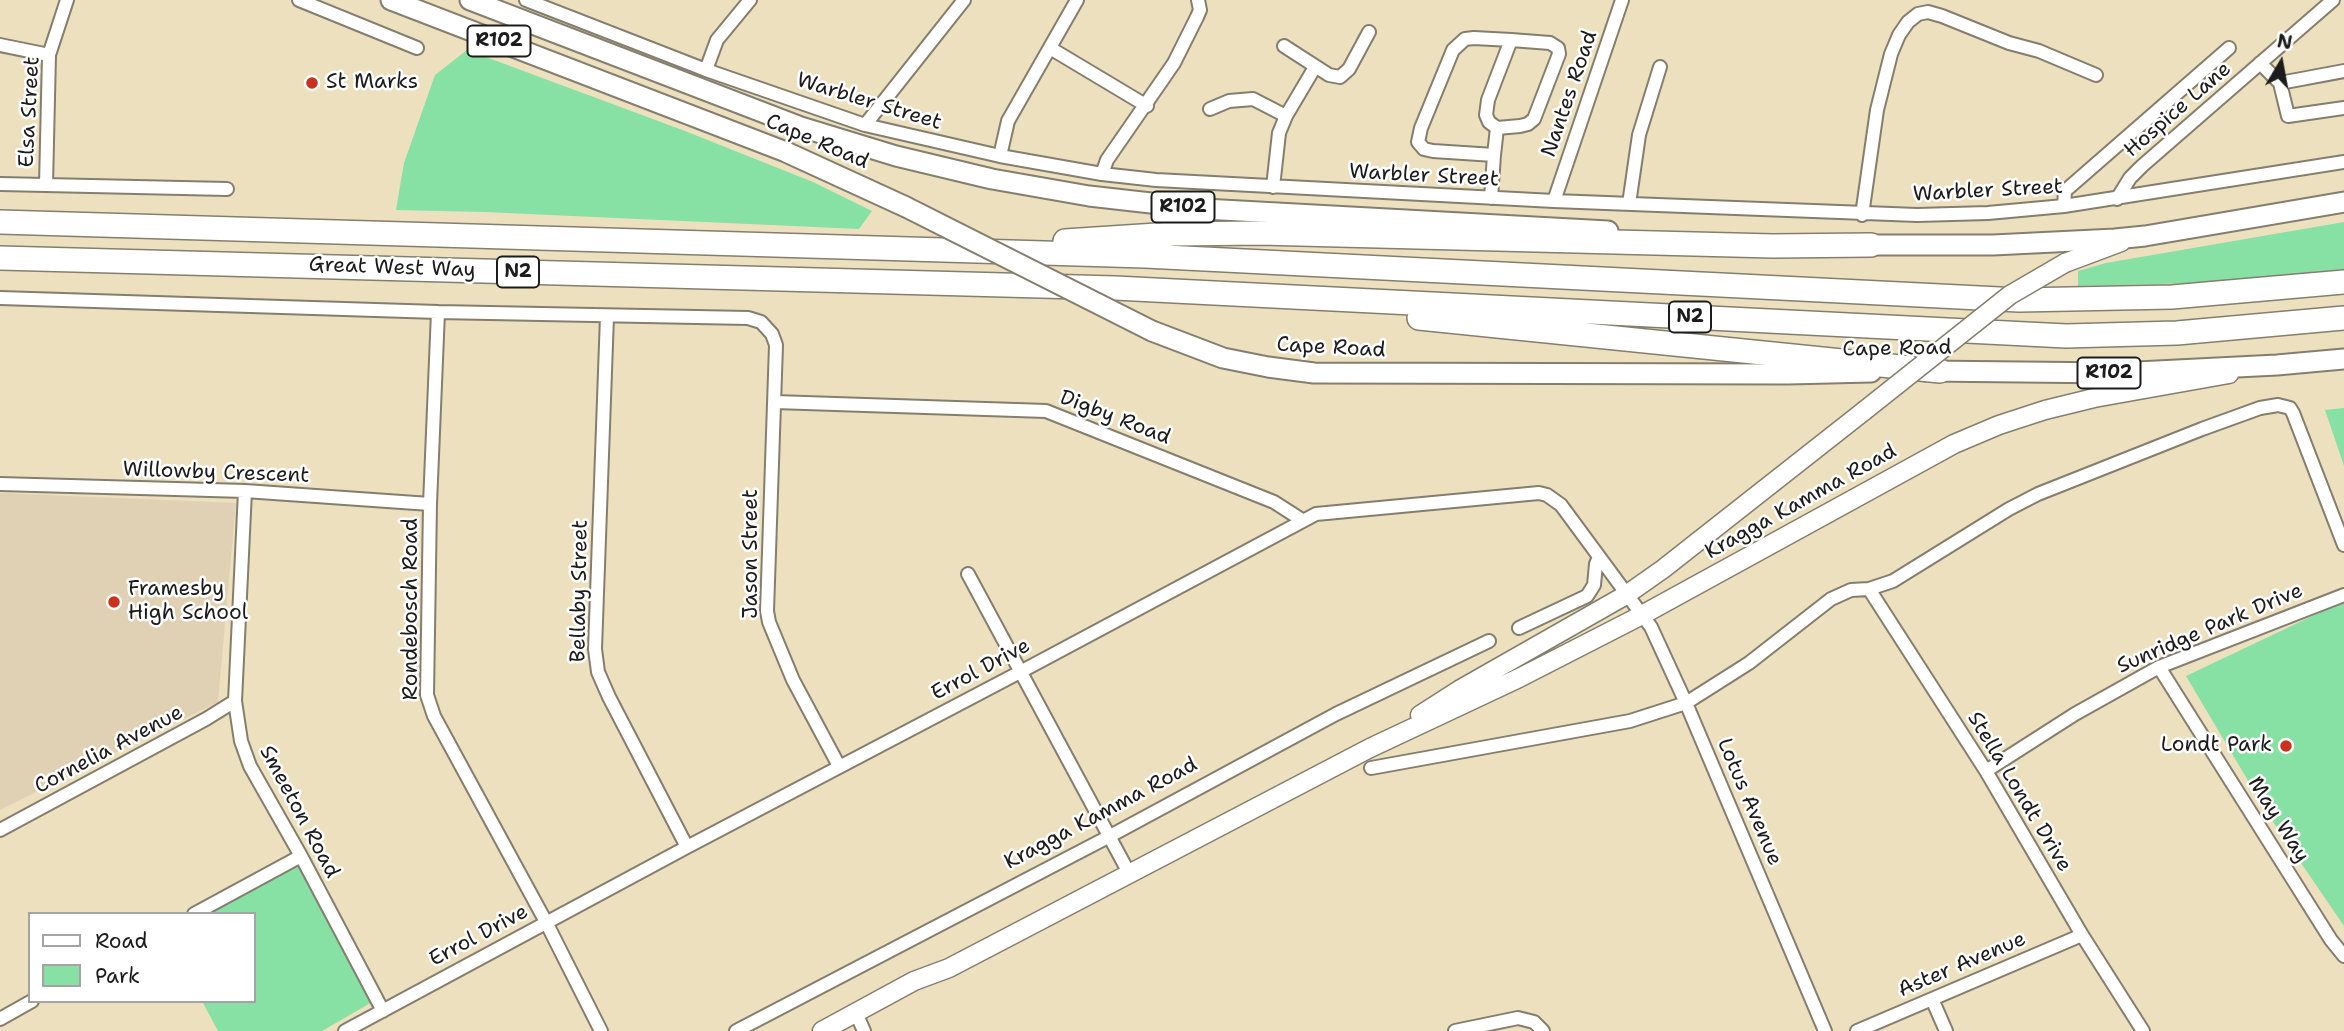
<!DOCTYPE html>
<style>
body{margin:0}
#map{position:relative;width:2344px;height:1031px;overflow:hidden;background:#ede0bf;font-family:"Shantell Sans",sans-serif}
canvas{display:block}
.legend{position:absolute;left:28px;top:912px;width:228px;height:91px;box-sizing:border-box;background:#fff;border:2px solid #a4a4a4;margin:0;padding:9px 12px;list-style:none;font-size:21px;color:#1c1c1c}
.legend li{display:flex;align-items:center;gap:14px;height:35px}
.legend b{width:35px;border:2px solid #a4a4a4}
.north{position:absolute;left:2246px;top:28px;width:70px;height:70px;-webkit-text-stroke:5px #fff;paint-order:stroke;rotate:10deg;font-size:19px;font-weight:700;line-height:28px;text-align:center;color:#1c1c1c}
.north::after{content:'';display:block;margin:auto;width:24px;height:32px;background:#1c1c1c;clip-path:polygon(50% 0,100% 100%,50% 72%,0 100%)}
</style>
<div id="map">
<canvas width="2344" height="1031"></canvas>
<ul class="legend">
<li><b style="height:9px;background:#fff"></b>Road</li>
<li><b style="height:19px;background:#87e0a4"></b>Park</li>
</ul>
<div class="north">N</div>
</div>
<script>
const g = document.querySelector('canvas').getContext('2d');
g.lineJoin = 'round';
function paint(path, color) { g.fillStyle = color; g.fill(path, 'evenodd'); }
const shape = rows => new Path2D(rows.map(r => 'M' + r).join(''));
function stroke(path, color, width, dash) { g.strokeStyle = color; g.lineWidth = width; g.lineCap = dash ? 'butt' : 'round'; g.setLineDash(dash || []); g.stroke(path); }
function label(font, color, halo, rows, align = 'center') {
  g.font = font + ' "Shantell Sans",sans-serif'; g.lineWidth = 5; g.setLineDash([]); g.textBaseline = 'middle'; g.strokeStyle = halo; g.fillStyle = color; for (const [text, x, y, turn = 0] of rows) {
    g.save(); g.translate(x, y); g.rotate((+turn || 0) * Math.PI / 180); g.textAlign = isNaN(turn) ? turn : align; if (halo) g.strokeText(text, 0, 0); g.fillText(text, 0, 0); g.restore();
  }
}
const built = shape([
 [0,493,236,503,218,702,0,810]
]);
const green = shape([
 [467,50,685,131,813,182,872,211,859,229,484,212,396,210,404,163,435,75],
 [2344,222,2344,269,2197,283,2078,286,2078,271,2106,263],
 [2344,408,2344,466,2325,410],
 [2344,601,2344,926,2269,816,2186,676],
 [299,864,374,1001,322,1031,218,1031,202,1001,254,1001,254,914,204,914]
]);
const minor = shape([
 [299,0,417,48],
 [526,0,706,70,865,125,1000,156,1102,174,1156,180,1554,201,1917,215,1988,213,2064,206,2344,162],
 [0,45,49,55],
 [1284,46,1329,75,1340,77,1349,69,1369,32],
 [1050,48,1147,106],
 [2260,63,2280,83,2344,71],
 [706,70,717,40,750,0],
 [2280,83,2288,116,2344,108],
 [1210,109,1229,101,1253,99,1286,116],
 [865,125,964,0],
 [1497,128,1494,155,1433,151,1424,149,1418,142,1421,128,1453,50,1465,39,1474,38,1511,40,1550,43,1558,48,1559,54,1534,119,1528,124,1520,126,1497,128,1489,122,1486,115,1488,100,1511,40],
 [1000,156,1008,121,1077,0],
 [1102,174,1107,160,1174,63,1197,17,1200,10,1198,0],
 [0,184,227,189],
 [46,185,49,55,67,0],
 [1273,187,1279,133,1286,116,1315,67],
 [1491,198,1494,155],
 [2117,199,2130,178,2142,166,2333,0],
 [1554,201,1622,0],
 [1629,204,1639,135,1660,67],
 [2064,206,2065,191,2229,48],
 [1862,215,1877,110,1891,54,1899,35,1908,22,1918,14,1928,12,1942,16,2009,43,2039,51,2096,75],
 [0,298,438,312,748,318,761,322,772,334,776,345,767,611,769,622,793,680,839,766],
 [438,312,430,504,427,695,434,716,546,922,601,1031],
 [607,316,595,649,598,672,609,697,687,847],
 [775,402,1046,411,1274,502,1302,520],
 [0,484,245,491,430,504],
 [245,491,235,701,241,741,250,766,301,856,383,1011],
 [968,574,1129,873],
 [1869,589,1893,581,2009,509,2038,494,2202,429,2260,408,2278,405,2290,408,2293,413,2344,545],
 [1519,628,1587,596,1594,585,1596,564,1599,557],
 [2159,667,2331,940,2344,956],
 [1371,768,1630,721,1686,703,1749,663,1831,599,1851,590,1869,589,1986,771,2082,935,2143,1031],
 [1986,771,2075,714,2159,667,2344,595],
 [0,830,206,719,235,701],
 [194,914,301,856],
 [1932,999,1946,1031],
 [856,1013,864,1031],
 [0,1019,32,1001],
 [345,1031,687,847,1022,671,1316,514,1539,493,1547,495,1561,505,1651,627,1686,703,1825,1031],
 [736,1031,1110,836,1336,714,1489,641],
 [1455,1031,1518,1018,1534,1022,1543,1031],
 [1857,1031,2082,935]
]);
const secondary = shape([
 [2065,263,2121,242],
 [1420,715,1459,690,1626,595,1663,569,1864,411],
 [822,1031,914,981,949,968,1370,748,1519,678,1642,615,1954,444,1999,425,2045,410,2094,398,2229,374]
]);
const primary = shape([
 [391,0,786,152,906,207],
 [470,0,801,127,896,156,992,179,1089,196,1204,209,1608,231],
 [1858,245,1993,245,2115,239,2145,236,2344,202],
 [1152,331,1223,358,1268,367,1314,373,1788,374,1871,372],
 [1926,371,2117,373,2277,365,2344,359]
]);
const motorway = shape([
 [0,222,1145,256,2019,300,2172,297,2344,282],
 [1065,241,1172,234,1260,233,1773,246,1871,245],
 [0,258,1115,288,2066,336,2177,333,2344,318],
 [1419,318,1940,371]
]);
const secondaryBridge = shape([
 [1864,411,2010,295,2065,263]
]);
const primaryBridge = shape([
 [906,207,1152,331]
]);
const markers = [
 [312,83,7,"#c8321e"],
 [114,602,7,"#c8321e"],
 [2286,746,7,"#c8321e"]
];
const shields = [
 [499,41,63],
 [1183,207,63],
 [518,272,42],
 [1690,317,42],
 [2109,373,63]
];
const shieldNames = [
 ["R102",499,41],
 ["R102",1183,207],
 ["N2",518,272],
 ["N2",1690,317],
 ["R102",2109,373]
];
const poiNames = [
 ["St Marks",326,83],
 ["Framesby",128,590],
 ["High School",128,614],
 ["Londt Park",2272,746,"right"]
];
const streetNames = [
 ["Nantes Road",1570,94,-71],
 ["Warbler Street",869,102,17],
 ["Hospice Lane",2178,110,-41],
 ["Elsa Street",30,112,-87],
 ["Cape Road",817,142,23],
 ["Warbler Street",1424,176,3],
 ["Warbler Street",1988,191,-3],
 ["Great West Way",392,268,2],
 ["Cape Road",1331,348,3],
 ["Cape Road",1897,349,-1],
 ["Digby Road",1115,418,21],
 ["Willowby Crescent",216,473,2],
 ["Kragga Kamma Road",1801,502,-29],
 ["Jason Street",752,554,-90],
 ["Bellaby Street",580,591,-89],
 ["Rondebosch Road",412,609,-90],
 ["Sunridge Park Drive",2210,629,-23],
 ["Errol Drive",981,670,-28],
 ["Cornelia Avenue",109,750,-28],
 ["Stella Londt Drive",2019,792,59],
 ["Lotus Avenue",1749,802,67],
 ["Smeeton Road",299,812,62],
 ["Kragga Kamma Road",1101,814,-28],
 ["May Way",2278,820,58],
 ["Errol Drive",479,936,-28],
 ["Aster Avenue",1962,965,-23]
];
paint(built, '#e0d1b4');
paint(green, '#87e0a4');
stroke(minor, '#847e6e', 16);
stroke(secondary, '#847e6e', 21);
stroke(primary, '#847e6e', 23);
stroke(motorway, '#847e6e', 26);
stroke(minor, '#fff', 12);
stroke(secondary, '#fff', 18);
stroke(primary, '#fff', 19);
stroke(motorway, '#fff', 23);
stroke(secondaryBridge, '#847e6e', 21, []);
stroke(primaryBridge, '#847e6e', 23, []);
stroke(secondaryBridge, '#fff', 18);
stroke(primaryBridge, '#fff', 19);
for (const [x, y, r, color] of markers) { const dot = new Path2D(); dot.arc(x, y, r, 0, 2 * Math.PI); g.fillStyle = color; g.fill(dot); stroke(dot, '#fff', 2.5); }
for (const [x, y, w] of shields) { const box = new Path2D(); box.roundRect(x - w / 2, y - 15.5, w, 31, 5); g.fillStyle = '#fff'; g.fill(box); stroke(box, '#1c1c1c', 2); }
label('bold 19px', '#1c1c1c', null, shieldNames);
label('21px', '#1c1c1c', '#fff', poiNames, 'left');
label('21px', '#1c1c1c', '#fff', streetNames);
</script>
